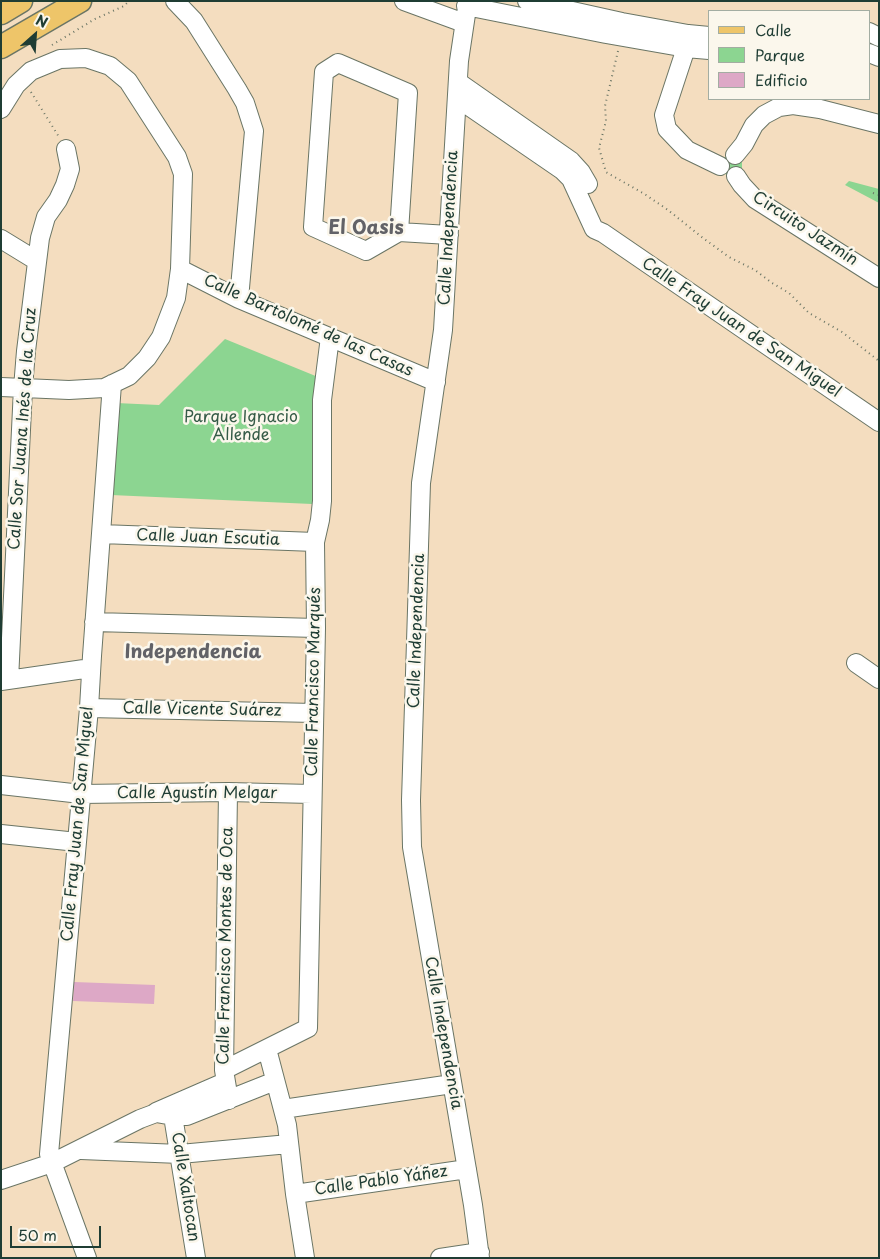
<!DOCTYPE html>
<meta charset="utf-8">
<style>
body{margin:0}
#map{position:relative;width:880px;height:1259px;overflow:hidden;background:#f4ddbf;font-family:"Playpen Sans",sans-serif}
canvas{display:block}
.frame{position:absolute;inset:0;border:2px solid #1f3d34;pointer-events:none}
.legend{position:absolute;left:708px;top:10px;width:162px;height:90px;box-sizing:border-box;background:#fbf7ec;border:1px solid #a3ada2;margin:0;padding:6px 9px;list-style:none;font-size:15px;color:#1f3d34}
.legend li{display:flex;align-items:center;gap:10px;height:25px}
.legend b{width:25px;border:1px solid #a3ada2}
.north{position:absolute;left:10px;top:10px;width:50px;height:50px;-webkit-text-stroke:4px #fbf7ec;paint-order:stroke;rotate:26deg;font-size:14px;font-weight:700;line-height:20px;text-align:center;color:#1f3d34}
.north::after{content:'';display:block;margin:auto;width:18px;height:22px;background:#1f3d34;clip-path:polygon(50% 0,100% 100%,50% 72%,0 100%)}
.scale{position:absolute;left:10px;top:1226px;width:91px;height:22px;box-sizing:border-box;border:2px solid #1f3d34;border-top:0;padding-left:6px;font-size:15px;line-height:18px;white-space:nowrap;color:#1f3d34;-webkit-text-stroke:4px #fbf7ec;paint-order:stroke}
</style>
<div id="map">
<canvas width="880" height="1259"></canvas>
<div class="frame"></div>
<ul class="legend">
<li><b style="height:6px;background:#eec569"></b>Calle</li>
<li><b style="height:14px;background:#8cd591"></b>Parque</li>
<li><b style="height:14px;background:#dda8c6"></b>Edificio</li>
</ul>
<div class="north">N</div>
<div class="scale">50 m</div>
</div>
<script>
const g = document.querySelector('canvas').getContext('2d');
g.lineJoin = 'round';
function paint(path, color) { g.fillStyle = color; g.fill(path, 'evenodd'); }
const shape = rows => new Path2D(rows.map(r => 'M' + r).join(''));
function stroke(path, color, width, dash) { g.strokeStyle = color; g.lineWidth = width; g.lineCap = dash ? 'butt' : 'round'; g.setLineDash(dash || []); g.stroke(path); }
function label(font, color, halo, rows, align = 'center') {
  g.font = font + ' "Playpen Sans",sans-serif'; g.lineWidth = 5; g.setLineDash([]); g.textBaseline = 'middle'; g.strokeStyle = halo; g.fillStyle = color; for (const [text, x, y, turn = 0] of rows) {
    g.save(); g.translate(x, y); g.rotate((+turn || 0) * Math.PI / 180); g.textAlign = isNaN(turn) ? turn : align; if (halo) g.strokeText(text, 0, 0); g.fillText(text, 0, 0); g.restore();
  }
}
const green = shape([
 [731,155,740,159,742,162,742,168,741,171,729,176,723,173,723,158],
 [849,181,879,189,879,203,845,185],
 [225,339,318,377,312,504,111,495,116,403,159,405]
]);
const building = shape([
 [74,982,155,985,154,1004,73,1001]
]);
const path = shape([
 [52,45,95,19,124,6,129,1],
 [618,51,605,106,606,121,599,148,606,172,646,195,668,210,703,238,729,257,755,270,772,283,789,293,809,313,842,332,879,361],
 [31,92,59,137],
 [873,193,879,195]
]);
const minor = shape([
 [175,1,194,21,237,89,245,103,254,131,239,299],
 [404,1,464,23],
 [468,1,459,61,443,330,421,483,411,800,412,847,473,1205,480,1258],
 [527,1,622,22,688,34,709,36],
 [466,6,606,34,686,48,709,50],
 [869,32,879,37],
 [687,37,686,48,664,115,667,129,687,150,720,166],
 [869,53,879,57],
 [458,82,571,161,581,172,588,184],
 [457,98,562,170,571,179,594,229,603,233,879,422],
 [1,109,16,85,31,71,60,59,86,58,110,66,128,81,177,157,183,174,180,269,176,298,161,337,147,358,129,376,104,388,69,390,1,387],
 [735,155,744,144,754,125,764,115,779,107,793,105,820,109,879,124],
 [736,176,742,185,755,199,879,278],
 [399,232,408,93,338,63,324,72,313,227,366,251,399,232,449,235],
 [1,239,37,261],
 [180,269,239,299,436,382],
 [101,534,315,542],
 [94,622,316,628],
 [856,663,879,679],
 [9,680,23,388,26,351,40,238,46,217,58,200,65,185,70,169,66,149],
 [1,681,91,668],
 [89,708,314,713],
 [1,785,81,794,228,792,312,794],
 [228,792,224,1070,229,1100],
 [1,834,77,842],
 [267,1049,287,1125,295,1194,305,1258],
 [224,1070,308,1028,316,628,315,542,320,520,322,501,322,400,330,337],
 [283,1109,452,1084],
 [156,1112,225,1082],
 [173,1116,196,1258],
 [81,1150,180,1154,289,1144],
 [1,1180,52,1163,140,1119,156,1113,173,1116,187,1116,275,1081],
 [295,1194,467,1169],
 [87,1258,49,1154,89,708,92,656,112,384],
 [440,1258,480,1252]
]);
const major = shape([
 [1,13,21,1],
 [1,47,80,1]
]);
const streetNames = [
 ["Calle Independencia",449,228,-87],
 ["Circuito Jazmín",805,229,33],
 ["Calle Bartolomé de las Casas",308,326,24],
 ["Calle Fray Juan de San Miguel",741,328,34],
 ["Calle Sor Juana Inés de la Cruz",23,429,-86],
 ["Calle Juan Escutia",208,538,2],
 ["Calle Independencia",417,631,-88],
 ["Calle Francisco Marqués",314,682,-89],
 ["Calle Vicente Suárez",202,710,1],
 ["Calle Agustín Melgar",197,794],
 ["Calle Fray Juan de San Miguel",78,824,-85],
 ["Calle Francisco Montes de Oca",226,946,-89],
 ["Calle Independencia",443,1033,80],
 ["Calle Pablo Yáñez",381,1181,-8],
 ["Calle Xaltocan",185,1187,81]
];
const parkNames = [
 ["Parque Ignacio",241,418],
 ["Allende",241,436]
];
const quarterNames = [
 ["El Oasis",366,229],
 ["Independencia",193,653]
];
paint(green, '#8cd591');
paint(building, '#dda8c6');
stroke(minor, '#6a7565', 20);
stroke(major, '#6a7565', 25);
stroke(path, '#6a7565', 2, [1, 4]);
stroke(minor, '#fff', 18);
stroke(major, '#eec569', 22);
label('16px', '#1f3d34', '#fbf7ec', streetNames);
label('16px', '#355b47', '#fbf7ec', parkNames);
label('bold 19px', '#626267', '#fbf7ec', quarterNames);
</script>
